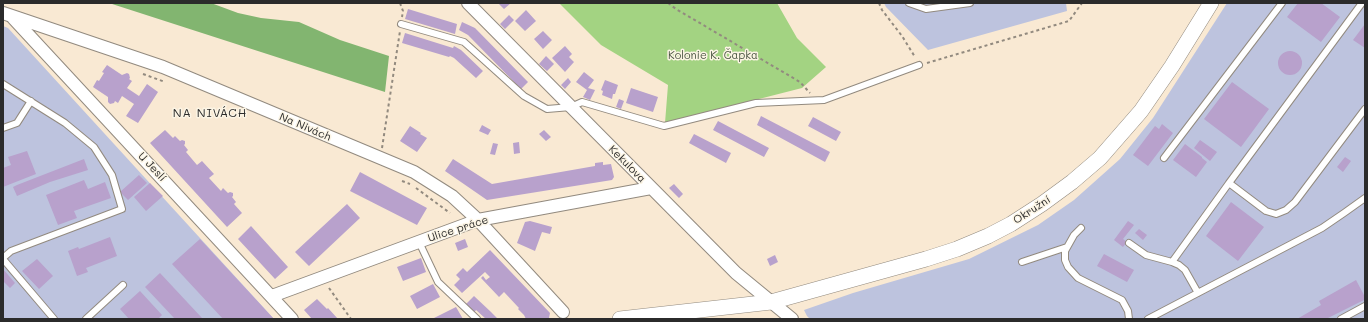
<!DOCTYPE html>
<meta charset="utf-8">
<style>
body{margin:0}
#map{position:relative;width:1368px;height:322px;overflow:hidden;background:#f9e9d3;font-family:Mali,sans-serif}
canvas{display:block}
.frame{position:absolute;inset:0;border:4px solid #2b2b2b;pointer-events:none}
</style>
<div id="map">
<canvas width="1368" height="322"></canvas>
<div class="frame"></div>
</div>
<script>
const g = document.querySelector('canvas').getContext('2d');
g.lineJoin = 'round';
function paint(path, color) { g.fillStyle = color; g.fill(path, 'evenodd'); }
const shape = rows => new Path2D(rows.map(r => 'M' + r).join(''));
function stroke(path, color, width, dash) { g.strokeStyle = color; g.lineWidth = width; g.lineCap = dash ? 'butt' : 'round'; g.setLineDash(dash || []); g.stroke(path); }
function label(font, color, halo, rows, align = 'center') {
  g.font = font + ' Mali,sans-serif'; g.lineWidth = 3; g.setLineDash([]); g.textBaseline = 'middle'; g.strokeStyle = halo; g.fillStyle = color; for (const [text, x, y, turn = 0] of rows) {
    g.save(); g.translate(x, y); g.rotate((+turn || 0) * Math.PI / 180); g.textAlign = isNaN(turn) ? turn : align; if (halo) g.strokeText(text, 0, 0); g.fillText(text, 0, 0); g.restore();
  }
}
const industrial = shape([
 [884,3,1066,3,1067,11,928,50,886,7],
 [1227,3,1365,3,1365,319,810,319,807,316,804,310,853,293,969,259,1038,225,1074,200,1120,159,1153,118],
 [3,26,8,28,274,319,3,319]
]);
const green = shape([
 [559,3,777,3,797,38,826,67,802,88,665,123,668,85,601,45]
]);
const forest = shape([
 [109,3,211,3,238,13,261,18,299,22,340,40,389,56,385,92]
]);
const building = shape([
 [498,3,511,3,504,9],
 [1298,3,1321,3,1340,17,1321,42,1287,17],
 [408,9,457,24,455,34,405,19],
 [526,10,536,21,525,31,515,21],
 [509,15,514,20,505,29,500,24],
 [462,22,475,28,528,82,521,89,468,35,459,30],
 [1365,24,1365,48,1353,40],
 [543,31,552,40,543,49,534,39],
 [405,33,453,48,454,46,461,50,483,71,476,78,454,58,450,56,449,57,402,43],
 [565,46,572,54,569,57,574,62,565,72,552,58],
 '1278 63a12 12 0 1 1 24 0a12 12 0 1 1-24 0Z',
 [546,56,554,64,547,71,539,64],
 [107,65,122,75,127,73,129,74,130,78,129,79,132,81,127,88,139,96,147,84,158,92,138,123,126,116,134,104,122,96,118,103,115,101,114,103,110,104,108,102,108,97,93,87,97,80,99,81,104,73,102,72],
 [584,72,594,80,588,88,595,90,590,100,583,97,587,90,576,82],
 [568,78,571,82,565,89,561,85],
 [605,80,618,85,615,94,613,94,612,99,602,95,603,91,601,90],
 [1232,82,1269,109,1241,147,1204,119],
 [631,88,658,97,653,112,626,103],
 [619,99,624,101,621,109,616,107],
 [761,116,830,152,825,162,757,125],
 [813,117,841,132,836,141,808,126],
 [718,121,769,148,764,157,713,130],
 [1162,124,1173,133,1148,166,1133,155,1155,126,1159,129],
 [482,125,491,130,488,135,479,131],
 [410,126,421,133,420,134,427,138,417,152,400,141],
 [165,130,173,138,175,136,180,141,182,140,185,141,185,144,184,145,188,150,186,152,197,165,202,161,214,174,209,178,221,191,223,188,228,193,230,192,233,193,233,196,232,197,236,202,234,204,242,213,227,227,150,143],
 [544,130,551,137,546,141,539,134],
 [694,134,731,153,726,163,689,143],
 [1200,140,1217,152,1210,161,1194,148],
 [519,142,520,153,514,154,513,143],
 [493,143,498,144,495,155,490,154],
 [1185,144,1202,157,1202,158,1207,162,1196,177,1173,160],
 [27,151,36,174,3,187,3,168,11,165,8,157],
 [1345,157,1351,161,1343,172,1337,167],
 [84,159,88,170,50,182,17,196,13,187,17,185],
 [453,159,492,184,595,166,595,163,603,162,603,165,611,164,614,177,612,180,487,200,445,171],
 [360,172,427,208,417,225,350,191],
 [139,175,147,183,128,200,120,192],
 [84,180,88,189,105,182,111,198,74,211,77,218,58,225,46,195],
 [150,183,163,196,146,211,134,197],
 [674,184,683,194,679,198,669,188],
 [1231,202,1264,227,1238,261,1206,236],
 [347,204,360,218,309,266,295,252],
 [530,221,552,227,550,234,542,232,535,251,517,243,525,222],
 [1128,221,1134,225,1123,239,1127,242,1123,247,1114,240],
 [251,226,288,267,275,279,238,239],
 [1139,229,1147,235,1143,240,1135,233],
 [110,237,117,256,86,268,88,272,77,276,68,251,78,247,79,249],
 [200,239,274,319,223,319,172,264],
 [465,239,468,247,458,251,455,243],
 [490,250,550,313,549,318,526,319,524,315,518,309,519,308,504,292,499,297,481,278,483,276,486,280,490,277,485,272,462,293,454,285,460,279,456,275,463,268,467,272],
 [1104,254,1134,270,1127,282,1097,266],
 [775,255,778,262,770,266,767,259],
 [421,258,426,272,403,281,397,267],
 [37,259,53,276,39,289,22,271],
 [3,269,15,283,10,288,3,281],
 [160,273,202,318,203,319,175,319,145,287],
 [1356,280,1365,297,1364,300,1326,319,1297,319,1321,305,1319,301],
 [433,284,440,297,417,309,410,296],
 [140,291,162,315,158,319,129,319,120,309],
 [474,296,491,312,498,319,486,319,476,310,474,313,465,305],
 [317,299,327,309,328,308,338,319,312,319,304,310],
 [456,307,463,319,432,319]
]);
const path = shape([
 [400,3,403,11,402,17],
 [668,3,676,9,800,82,810,93],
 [879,3,882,10,902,36,915,57],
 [927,63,1069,21,1082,3],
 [143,74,165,82],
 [382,148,400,31],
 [402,181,410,184],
 [416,188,450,213],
 [329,288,351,319]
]);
const service = shape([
 [909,3,926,9,970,3],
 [401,24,464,42,524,96,547,109,571,107,582,102,664,126,756,103,824,100,919,65],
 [3,84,65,123,94,147,112,175,122,209,11,251,3,258],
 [3,128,17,123,31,101],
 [1164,158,1282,3],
 [1229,183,1362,3],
 [1081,228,1074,235,1065,251,1065,260,1068,267,1078,278,1122,300,1128,311,1129,319],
 [419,242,438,282,477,319],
 [1129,243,1146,255,1172,262,1179,265,1185,270,1198,293],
 [3,259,54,319],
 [1022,262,1067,247],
 [1172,262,1229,183,1266,211,1276,214,1286,210,1295,202,1365,109],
 [86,319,123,285],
 [1148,319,1322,228,1344,213,1365,198],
 [1341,319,1365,306]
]);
const minor = shape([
 [468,3,736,273,792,319],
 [3,13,163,67,414,172,452,196,478,220,563,312],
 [13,18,292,319],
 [272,296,478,220,651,188]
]);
const tertiary = shape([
 [620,319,771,302,926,259,957,249,988,236,1011,224,1042,204,1072,182,1100,158,1141,111,1172,66,1211,3]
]);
const parkNames = [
 ["Kolonie K. Čapka",713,56]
];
const streetNames = [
 ["Na Nivách",305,127,23],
 ["Kekulova",627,164,45],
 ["U Jeslí",152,167,47],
 ["Okružní",1032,210,-33],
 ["Ulice práce",458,229,-18]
];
const neighbourhoodNames = [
 ["NA NIVÁCH",210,113]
];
paint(industrial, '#bdc3de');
paint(green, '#a3d382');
paint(forest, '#82b570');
paint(building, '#b8a1cc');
stroke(service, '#928a7f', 8);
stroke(minor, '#928a7f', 14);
stroke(tertiary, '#928a7f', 16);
stroke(path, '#928a7f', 2, [3, 3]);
stroke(service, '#fff', 6);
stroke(minor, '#fff', 12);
stroke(tertiary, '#fff', 15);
label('11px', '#495541', '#fcf5e5', parkNames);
label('11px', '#2b2b2b', '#fcf5e5', streetNames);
g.letterSpacing = '1px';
label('12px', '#2b2b2b', '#fcf5e5', neighbourhoodNames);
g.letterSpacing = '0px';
</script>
